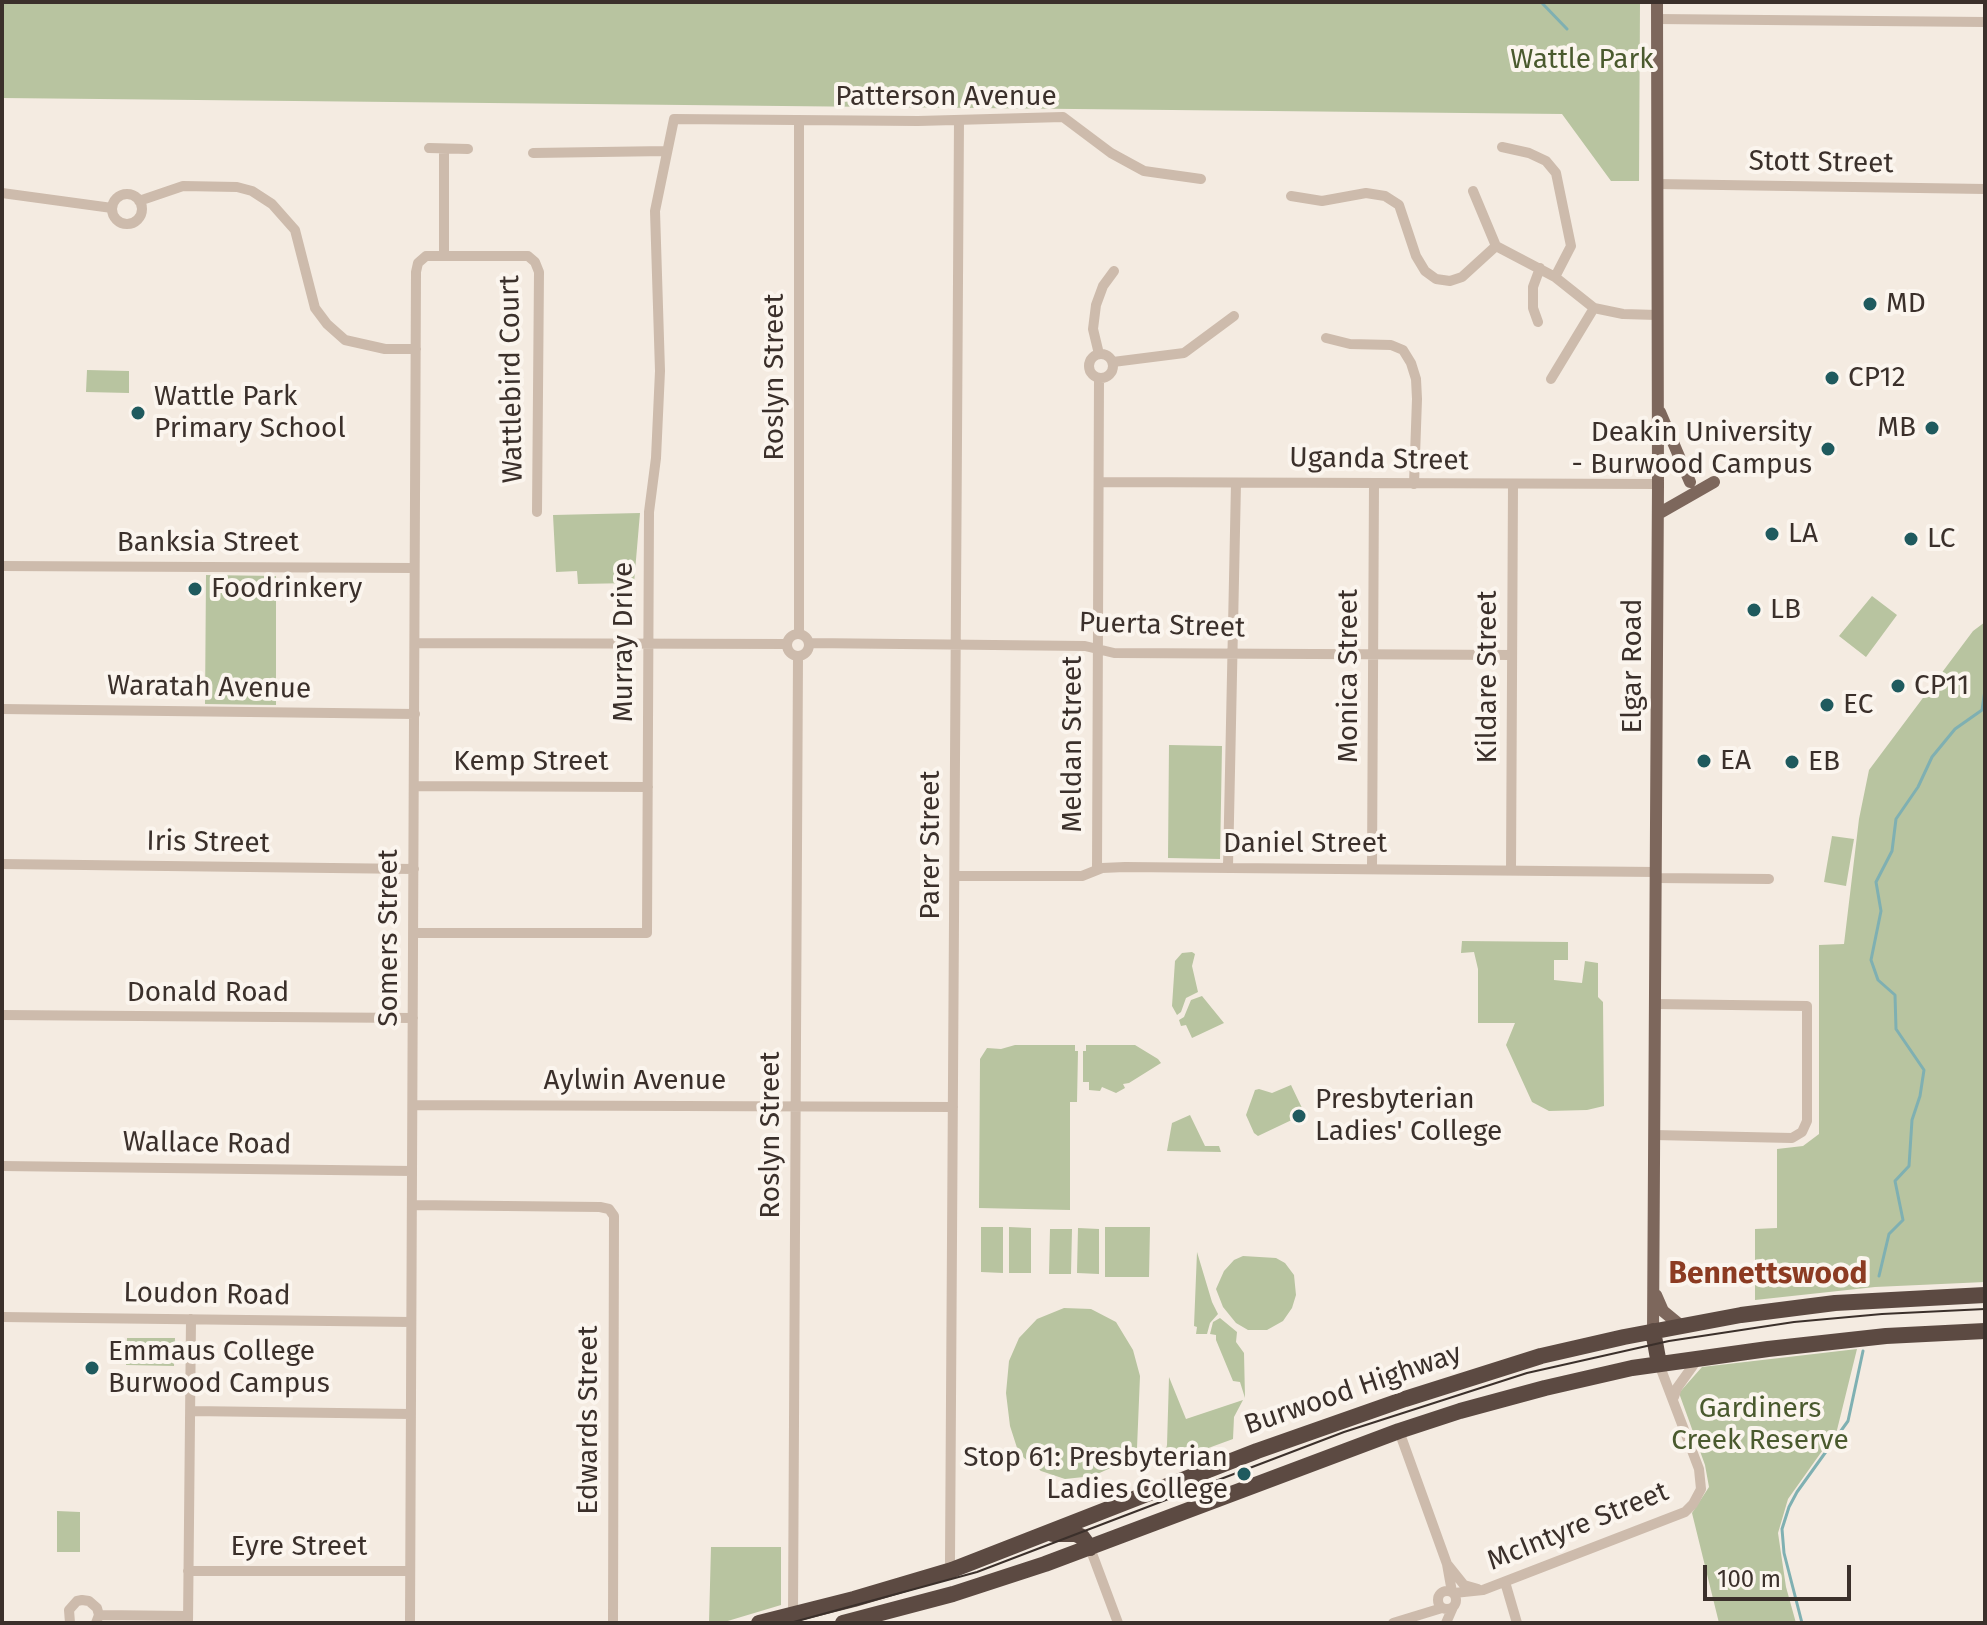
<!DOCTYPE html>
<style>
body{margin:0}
#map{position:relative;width:1987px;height:1625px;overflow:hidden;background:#f4ebe1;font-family:"Fira Sans",sans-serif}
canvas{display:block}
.frame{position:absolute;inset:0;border:4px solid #3b302b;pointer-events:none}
.scale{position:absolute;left:1703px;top:1565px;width:148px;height:36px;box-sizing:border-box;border:4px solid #3b302b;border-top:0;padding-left:10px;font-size:24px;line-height:28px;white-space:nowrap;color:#3b302b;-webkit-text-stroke:6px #fbf5ee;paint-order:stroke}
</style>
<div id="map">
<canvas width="1987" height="1625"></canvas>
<div class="frame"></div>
<div class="scale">100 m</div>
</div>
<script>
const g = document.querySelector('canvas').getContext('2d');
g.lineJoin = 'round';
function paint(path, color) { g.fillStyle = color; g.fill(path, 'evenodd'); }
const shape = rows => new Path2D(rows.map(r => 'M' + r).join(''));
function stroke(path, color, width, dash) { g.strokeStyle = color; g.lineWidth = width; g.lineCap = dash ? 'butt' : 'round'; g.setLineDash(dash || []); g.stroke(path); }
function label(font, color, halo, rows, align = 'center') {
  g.font = font + ' "Fira Sans",sans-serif'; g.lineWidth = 8; g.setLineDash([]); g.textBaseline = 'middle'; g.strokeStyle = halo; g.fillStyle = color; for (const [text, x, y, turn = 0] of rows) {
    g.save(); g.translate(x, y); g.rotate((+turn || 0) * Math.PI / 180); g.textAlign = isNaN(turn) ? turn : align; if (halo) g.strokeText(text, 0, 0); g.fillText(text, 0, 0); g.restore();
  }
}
const green = shape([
 [2,2,1640,2,1639,181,1611,181,1562,114,2,98],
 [87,370,129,371,129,393,86,392],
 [640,513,634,583,578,584,577,571,556,572,553,515],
 [206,575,276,576,276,705,205,704],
 [1872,596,1897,615,1866,657,1839,636],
 [1985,622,1985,1282,1875,1287,1755,1300,1755,1229,1777,1228,1777,1149,1803,1146,1819,1134,1819,945,1844,944,1859,819,1869,770,1973,631],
 [1169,745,1222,746,1220,859,1168,858],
 [1832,836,1854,839,1846,886,1824,882],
 [1462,941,1568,942,1568,960,1554,960,1554,980,1582,983,1585,961,1598,963,1598,997,1603,1002,1604,1106,1587,1110,1549,1111,1532,1102,1506,1045,1515,1023,1478,1023,1478,969,1474,952,1461,953],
 [1192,952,1195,954,1192,966,1198,992,1186,998,1181,1012,1177,1015,1172,1006,1175,961,1182,953],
 [1202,996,1224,1023,1192,1038,1186,1025,1181,1026,1179,1020,1184,1017,1191,1000],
 [1015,1045,1075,1045,1075,1051,1078,1051,1077,1102,1070,1102,1070,1210,979,1208,980,1059,987,1048,1001,1049],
 [1086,1045,1135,1045,1158,1059,1161,1063,1129,1083,1123,1084,1125,1088,1116,1093,1102,1087,1100,1091,1089,1090,1089,1082,1083,1082,1083,1051,1086,1051],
 [1291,1085,1302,1108,1298,1117,1258,1136,1254,1133,1246,1115,1255,1090,1259,1089,1272,1093],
 [1190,1115,1205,1146,1219,1146,1221,1152,1167,1151,1172,1123],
 [981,1227,1003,1227,1003,1273,981,1272],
 [1009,1227,1031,1228,1031,1273,1009,1273],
 [1105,1227,1150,1227,1149,1277,1105,1277],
 [1078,1228,1099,1229,1099,1274,1077,1273],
 [1050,1229,1072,1229,1071,1274,1049,1274],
 [1197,1252,1212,1302,1218,1314,1210,1323,1207,1334,1196,1334,1197,1327,1194,1326],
 [1243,1256,1276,1258,1285,1263,1294,1275,1296,1295,1292,1308,1283,1321,1267,1330,1248,1330,1236,1323,1223,1307,1216,1289,1224,1271,1234,1260],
 [1064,1308,1091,1309,1116,1322,1133,1350,1140,1376,1137,1448,1117,1465,1093,1476,1065,1479,1041,1471,1019,1454,1010,1426,1006,1393,1009,1361,1019,1338,1037,1319],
 [1220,1318,1237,1332,1236,1342,1244,1353,1245,1398,1240,1382,1233,1381,1216,1340,1216,1335,1210,1334,1213,1322],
 [127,1338,175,1338,174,1366,126,1365],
 [1857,1349,1837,1430,1788,1499,1778,1533,1786,1587,1796,1623,1719,1623,1692,1513,1709,1487,1705,1465,1679,1393,1702,1367],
 [1169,1377,1186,1419,1243,1400,1234,1417,1233,1439,1192,1454,1164,1458,1167,1445],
 [57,1511,80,1512,80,1552,57,1552],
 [711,1547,781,1547,781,1605,721,1623,709,1623]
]);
const stream = shape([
 [1541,2,1567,29],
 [1879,1276,1889,1234,1903,1220,1895,1181,1909,1166,1912,1120,1920,1096,1924,1070,1896,1029,1895,995,1878,980,1871,960,1881,911,1876,882,1892,851,1896,819,1918,787,1932,757,1955,729,1982,710,1985,690],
 [1802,1623,1784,1553,1782,1529,1789,1507,1797,1492,1848,1421,1863,1351]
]);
const minor = shape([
 [1657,19,1985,22],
 [1502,147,1529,153,1546,161,1556,173,1571,246,1555,277],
 [429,148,468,149],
 [444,149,444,256],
 [533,153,667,151],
 [1657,184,1985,189],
 [1473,191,1496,246],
 [2,193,112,208],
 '112 209a15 15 0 1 1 30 0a15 15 0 1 1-30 0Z',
 [1291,196,1322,201,1366,193,1385,196,1399,205,1416,256,1425,271,1436,279,1450,281,1462,277,1496,246,1555,277,1594,308,1623,314,1657,315],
 [139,201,183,186,237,187,252,191,272,204,295,230,315,308,327,324,345,340,385,349,416,349],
 [1538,322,1533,308,1533,287,1540,268],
 [1326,338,1350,344,1391,345,1403,350,1411,363,1416,379,1417,399,1414,484],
 '1089 366a12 12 0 1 1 24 0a12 12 0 1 1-24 0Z',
 [1099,354,1093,329,1096,305,1103,286,1114,271],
 [1113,362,1184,353,1234,316],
 [1551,379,1594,308],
 [1099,482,1658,484],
 [2,566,414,568],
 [799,633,799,120],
 '787 645a11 11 0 1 1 22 0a11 11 0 1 1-22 0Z',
 [415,643,787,644],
 [810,643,1085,646,1114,653,1512,655],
 [2,709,415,714],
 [415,786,648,787],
 [2,864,414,869],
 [1228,867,1236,483],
 [1372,868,1374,484],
 [1097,870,1099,378],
 [1511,870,1513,485],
 [955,876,1082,876,1102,868,1125,867,1656,872],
 [1656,878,1769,879],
 [413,933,647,933,649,512,656,458,660,371,655,211,674,119,918,121,1063,117,1111,153,1144,171,1201,179],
 [2,1015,413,1018],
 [413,1105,953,1107],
 [1654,1135,1792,1138,1802,1132,1807,1121,1807,1006,1655,1004],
 [2,1166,412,1171],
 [412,1205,600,1207,609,1209,614,1216,613,1623],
 [2,1317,411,1322],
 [1674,1397,1677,1388,1697,1360],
 [191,1411,411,1414],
 [1399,1431,1447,1564,1452,1592],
 [1090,1548,1118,1623],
 [1448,1565,1464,1585,1478,1589],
 [952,1570,950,1562,959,120],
 [188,1571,410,1571],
 [1505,1582,1517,1623],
 '1438 1600a9 9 0 1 1 18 0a9 9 0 1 1-18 0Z',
 [1454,1593,1483,1590,1685,1512,1693,1504,1701,1489,1699,1469,1659,1364],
 [793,1614,798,656],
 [99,1615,188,1616],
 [70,1623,69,1610,77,1601,82,1600,89,1601,97,1608,99,1615,96,1623],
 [188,1623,191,1319],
 [410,1623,416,272,418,263,426,256,528,256,535,262,539,272,537,512],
 [1393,1623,1442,1608],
 [1446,1623,1453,1607]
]);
const major = shape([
 [1660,412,1690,482],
 [1658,514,1714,482],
 [1656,1295,1663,1311,1680,1325],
 [1653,1331,1658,484,1657,2]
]);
const highway = shape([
 [1653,1331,1659,1364],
 [1053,1534,1076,1534,1082,1537,1090,1548],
 [759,1623,854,1599,952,1570,1257,1451,1405,1399,1541,1356,1624,1337,1741,1315,1835,1303,1985,1295],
 [843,1623,953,1594,1045,1564,1399,1431,1460,1411,1545,1388,1632,1368,1768,1349,1886,1336,1985,1331]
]);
const tram = shape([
 [790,1623,977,1572,1344,1432,1527,1373,1669,1341,1794,1322,1882,1314,1985,1309]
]);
const markers = [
 [1870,304,8,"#1f5a5e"],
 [1832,378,8,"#1f5a5e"],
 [138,413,8,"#1f5a5e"],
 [1932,428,8,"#1f5a5e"],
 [1828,449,8,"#1f5a5e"],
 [1772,534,8,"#1f5a5e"],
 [1911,539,8,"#1f5a5e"],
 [195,589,8,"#1f5a5e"],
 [1754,610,8,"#1f5a5e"],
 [1898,686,8,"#1f5a5e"],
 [1827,705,8,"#1f5a5e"],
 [1704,761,8,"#1f5a5e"],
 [1792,762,8,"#1f5a5e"],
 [1299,1116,8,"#1f5a5e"],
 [92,1368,8,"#1f5a5e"],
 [1244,1474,8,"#1f5a5e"]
];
const parkNames = [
 ["Wattle Park",1582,60],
 ["Gardiners",1760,1409],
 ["Creek Reserve",1760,1441]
];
const streetNames = [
 ["Patterson Avenue",946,97],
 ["Stott Street",1821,163,1],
 ["Roslyn Street",775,377,-90],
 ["Wattlebird Court",512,379,-91],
 ["Uganda Street",1379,460,1],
 ["Banksia Street",208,543],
 ["Puerta Street",1162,626,2],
 ["Murray Drive",624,642,-90],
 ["Elgar Road",1633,666,-90],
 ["Monica Street",1349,676,-90],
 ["Kildare Street",1488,677,-90],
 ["Waratah Avenue",209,688,1],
 ["Meldan Street",1073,744,-90],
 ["Kemp Street",531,762],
 ["Iris Street",208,843,1],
 ["Daniel Street",1305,844],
 ["Parer Street",931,845,-90],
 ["Somers Street",389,938,-90],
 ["Donald Road",208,993],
 ["Aylwin Avenue",635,1081],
 ["Roslyn Street",771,1135,-90],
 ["Wallace Road",207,1144,1],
 ["Loudon Road",207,1295,1],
 ["Burwood Highway",1353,1390,-19],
 ["Edwards Street",589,1420,-90],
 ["McIntyre Street",1578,1527,-22],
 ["Eyre Street",299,1547]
];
const poiNames = [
 ["MD",1886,304],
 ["CP12",1848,378],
 ["Wattle Park",154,397],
 ["Primary School",154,429],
 ["MB",1916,428,"right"],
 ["Deakin University",1812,433,"right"],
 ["- Burwood Campus",1812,465,"right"],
 ["LA",1788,534],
 ["LC",1927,539],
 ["Foodrinkery",211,589],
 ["LB",1770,610],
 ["CP11",1914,686],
 ["EC",1843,705],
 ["EA",1720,761],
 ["EB",1808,762],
 ["Presbyterian",1315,1100],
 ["Ladies' College",1315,1132],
 ["Emmaus College",108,1352],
 ["Burwood Campus",108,1384],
 ["Stop 61: Presbyterian",1228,1458,"right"],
 ["Ladies College",1228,1490,"right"]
];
const neighbourhoodNames = [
 ["Bennettswood",1768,1275]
];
paint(green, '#b8c4a0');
stroke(stream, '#7fb0b2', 3);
stroke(minor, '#cdbbac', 10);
stroke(major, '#7d675c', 12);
stroke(highway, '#5c4a42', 16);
stroke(tram, '#3b302b', 2);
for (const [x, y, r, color] of markers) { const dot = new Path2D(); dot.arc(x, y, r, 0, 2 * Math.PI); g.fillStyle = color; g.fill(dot); stroke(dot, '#fbf5ee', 3); }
label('28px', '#4a5a2e', '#fbf5ee', parkNames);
label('28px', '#3b302b', '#fbf5ee', streetNames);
label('28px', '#3b302b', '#fbf5ee', poiNames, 'left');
label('bold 30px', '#8c3b22', '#fbf5ee', neighbourhoodNames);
</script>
